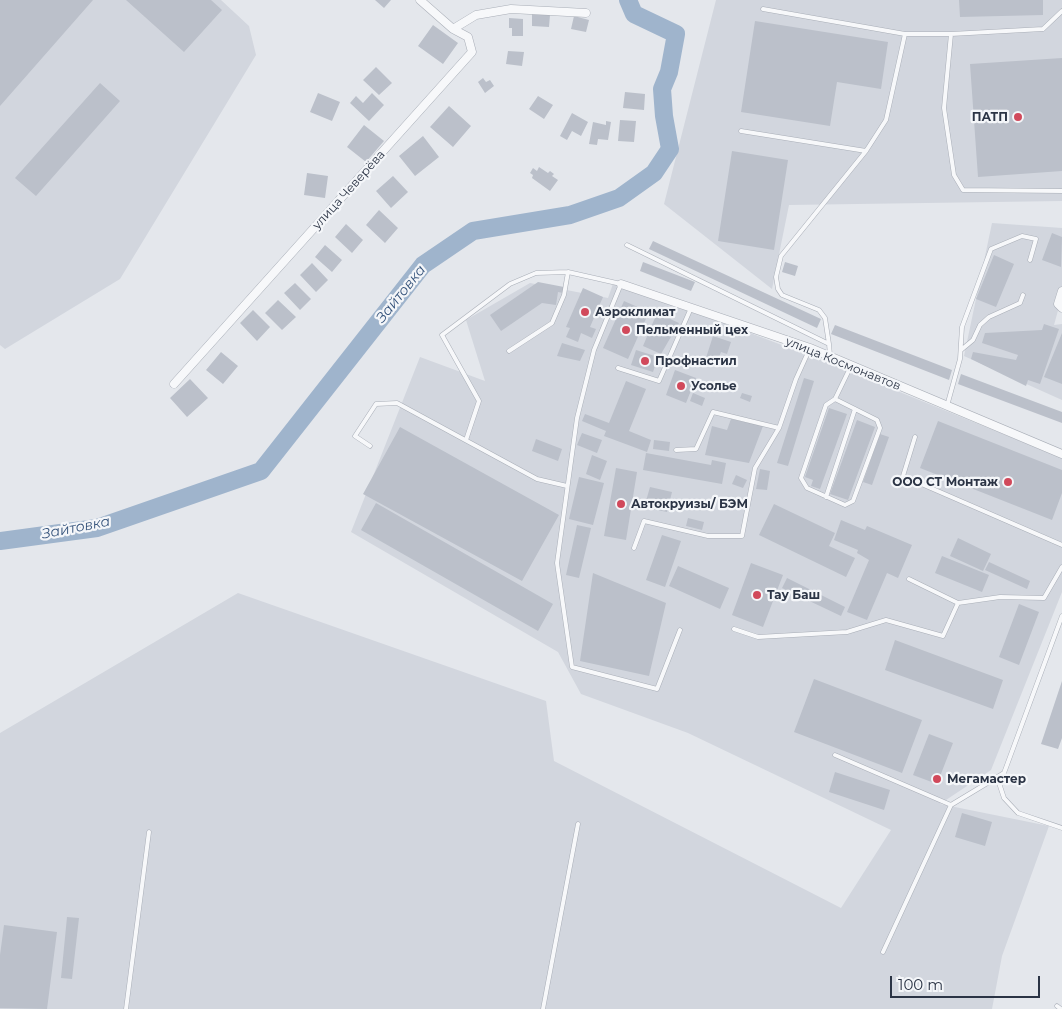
<!DOCTYPE html>
<meta charset="utf-8">
<style>
body{margin:0}
#map{position:relative;width:1062px;height:1009px;overflow:hidden;background:#e4e7ec;font-family:Montserrat,sans-serif}
canvas{display:block}
.scale{position:absolute;left:890px;top:976px;width:150px;height:22px;box-sizing:border-box;border:2px solid #2b3445;border-top:0;padding-left:6px;font-size:15px;line-height:18px;white-space:nowrap;color:#2b3445;-webkit-text-stroke:4px #f4f6f9;paint-order:stroke}
</style>
<div id="map">
<canvas width="1062" height="1009"></canvas>
<div class="scale">100 m</div>
</div>
<script>
const g = document.querySelector('canvas').getContext('2d');
g.lineJoin = 'round';
function paint(path, color) { g.fillStyle = color; g.fill(path, 'evenodd'); }
const shape = rows => new Path2D(rows.map(r => 'M' + r).join(''));
function stroke(path, color, width, dash) { g.strokeStyle = color; g.lineWidth = width; g.lineCap = dash ? 'butt' : 'round'; g.setLineDash(dash || []); g.stroke(path); }
function label(font, color, halo, rows, align = 'center') {
  g.font = font + ' Montserrat,sans-serif'; g.lineWidth = 4.5; g.setLineDash([]); g.textBaseline = 'middle'; g.strokeStyle = halo; g.fillStyle = color; for (const [text, x, y, turn = 0] of rows) {
    g.save(); g.translate(x, y); g.rotate((+turn || 0) * Math.PI / 180); g.textAlign = isNaN(turn) ? turn : align; if (halo) g.strokeText(text, 0, 0); g.fillText(text, 0, 0); g.restore();
  }
}
const built = shape([
 [0,0,221,0,249,26,256,55,120,279,5,349,0,345],
 [716,0,1062,0,1062,201,789,205,772,289,664,204],
 [992,223,1062,228,1062,296,1054,325,1062,324,1062,400,964,356],
 [614,281,821,360,1062,458,1062,592,991,770,940,804,1049,826,1002,956,992,1009,0,1009,0,733,238,593,546,701,554,761,841,908,891,830,688,733,581,694,558,652,351,532,420,357,485,381,466,320,530,283,608,298]
]);
const river = shape([
 [0,541,97,528,261,471,423,265,473,231,570,215,619,198,654,173,670,149,664,116,662,89,669,72,676,34,634,14,628,0]
]);
const building = shape([
 [0,0,93,0,0,106],
 [126,0,211,0,222,10,184,52],
 [375,0,391,0,384,8],
 [959,0,1043,0,1043,15,960,17],
 [532,14,550,15,549,27,532,26],
 [574,16,589,20,586,32,571,29],
 [509,18,523,19,523,36,512,36,512,28,509,28],
 [755,21,888,42,881,89,837,82,830,126,741,112],
 [433,25,458,43,443,64,418,46],
 [508,51,524,52,522,66,506,64],
 [1062,58,1062,171,978,177,970,64],
 [376,67,392,83,379,95,363,80],
 [483,78,486,82,490,80,494,86,485,93,478,82],
 [100,83,120,101,36,196,15,178],
 [625,92,645,94,644,110,623,108],
 [318,93,340,102,332,121,310,112],
 [372,93,384,105,369,121,350,103,356,96,363,103],
 [538,96,553,105,544,119,529,109],
 [449,106,471,126,453,147,430,127],
 [572,113,588,122,581,136,572,131,567,140,560,136],
 [620,120,636,121,634,142,618,141],
 [606,121,611,122,608,140,598,139,597,145,589,144,593,122,606,125],
 [364,125,384,141,366,162,347,147],
 [423,136,439,157,415,176,399,156],
 [732,151,788,160,774,250,718,241],
 [539,167,548,173,550,171,554,174,552,176,558,180,550,191,532,178,533,175,530,173,533,168,537,171],
 [307,173,328,176,325,198,304,195],
 [393,176,408,192,391,208,376,191],
 [379,210,398,228,385,243,366,225],
 [346,224,363,240,352,253,335,237],
 [1052,233,1062,237,1061,267,1042,260],
 [653,241,821,319,817,328,649,249],
 [325,245,342,260,332,272,315,257],
 [994,255,1014,264,996,307,976,299],
 [643,262,695,282,691,291,640,271],
 [785,262,798,266,795,276,782,272],
 [312,263,328,280,316,292,300,275],
 [538,282,564,287,563,293,558,292,556,305,542,303,501,331,490,315],
 [295,283,311,299,300,310,284,293],
 [583,288,603,297,590,327,596,329,592,338,581,333,578,342,566,337,570,328,566,327],
 [278,300,296,317,282,330,265,313],
 [624,301,649,312,628,359,603,348],
 [253,310,270,327,257,341,240,323],
 [657,313,679,323,661,354,643,346],
 [1044,324,1059,329,1040,384,1028,380,1026,386,971,359,973,352,1016,360,1018,355,982,343,985,333,1042,330],
 [835,325,952,370,949,380,831,334],
 [1062,333,1062,384,1044,377],
 [713,336,731,342,727,354,721,352,716,365,705,361],
 [562,343,585,350,580,361,557,356],
 [636,350,658,357,653,372,631,365],
 [221,352,238,366,223,384,206,370],
 [675,370,696,378,686,403,666,395],
 [961,374,1062,412,1062,423,958,384],
 [804,378,814,381,788,466,777,463],
 [190,379,208,398,187,417,170,398],
 [626,381,646,389,629,431,651,440,647,452,604,436,606,431,582,421,585,414,609,423],
 [693,393,705,398,702,406,690,401],
 [742,393,752,396,750,402,740,398],
 [829,408,847,414,820,489,811,486,813,480,805,477],
 [731,419,763,426,749,463,705,455,712,426,727,430],
 [857,420,875,427,848,500,830,494],
 [938,421,1062,470,1062,493,1052,520,920,468],
 [400,427,559,515,522,581,363,494],
 [582,433,602,440,597,453,577,445],
 [880,434,889,437,872,485,863,482],
 [536,439,562,449,558,461,532,451],
 [654,440,670,442,669,451,653,449],
 [646,453,711,465,712,460,726,463,722,484,643,470],
 [592,455,607,461,600,480,586,474],
 [616,468,637,472,626,540,604,536],
 [760,469,770,471,767,490,756,489],
 [736,475,747,480,743,488,732,484],
 [579,477,604,483,593,525,569,519],
 [650,487,672,492,667,512,653,509,646,501],
 [376,503,553,604,538,631,361,530],
 [774,504,835,533,829,546,855,558,846,577,759,535],
 [688,518,704,522,702,530,686,526],
 [841,520,865,530,867,526,912,545,898,578,887,573,867,620,847,612,869,560,857,553,858,550,834,540],
 [577,525,591,528,579,578,566,575],
 [662,535,681,541,665,587,646,580],
 [958,538,991,554,983,571,950,556],
 [942,556,989,575,982,592,935,573],
 [989,562,1030,581,1027,589,985,570],
 [751,563,783,575,763,627,732,615],
 [678,566,729,588,720,609,669,586],
 [593,573,666,603,649,676,580,661],
 [787,578,845,607,841,616,782,588],
 [1019,604,1039,612,1019,665,999,657],
 [895,640,1003,680,993,709,885,670],
 [814,679,922,720,902,773,794,732],
 [1062,681,1062,738,1058,749,1041,744],
 [929,734,953,743,937,784,913,775],
 [835,772,890,790,884,810,829,792],
 [962,813,992,822,985,846,955,837],
 [67,917,79,918,72,979,61,978],
 [4,925,57,932,47,1009,0,1008,0,955]
]);
const lane = shape([
 [763,9,905,34,951,34],
 [1062,11,1043,29,951,34,944,108,954,175,963,190,1062,191],
 [741,131,866,151,886,120,905,34],
 [627,245,829,344,830,355],
 [829,344,825,318,819,310,782,295,778,289,776,277,781,256,866,151],
 [961,350,973,340,980,325,989,317,1020,303,1023,295],
 [509,351,552,323,564,295,568,272],
 [618,368,659,381,691,308],
 [835,399,877,420,880,428,853,501,845,505,807,488,801,478,826,405,835,399,851,366],
 [947,406,960,359,962,327,991,249,1022,236,1036,239,1030,260],
 [915,437,903,476,1062,545],
 [466,440,479,401,442,335,510,284,536,273,568,272,621,284,594,350,577,418,557,563,572,667,657,689,680,630],
 [370,446,355,436,376,404,397,403,537,479,567,486],
 [676,450,696,449,713,412,779,428,796,379,810,348],
 [826,497,855,409],
 [634,548,644,521,708,536,742,536,755,468,779,428],
 [909,579,958,603,1000,597,1044,598,1062,567],
 [734,629,758,637,847,632,886,620,943,636,958,603],
 [835,755,951,805],
 [997,777,1004,798,1018,813,1062,828],
 [883,952,951,805,1004,773,1062,616],
 [1057,1006,1061,1009],
 [126,1009,149,832],
 [543,1009,578,824]
]);
const street = shape([
 [453,29,476,15,511,9,586,13],
 [621,284,810,348,1062,454],
 [1062,291,1058,304,1062,308],
 [174,384,472,52,468,37,453,29,420,0]
]);
const markers = [
 [1018,117,5,"#d1495b"],
 [585,312,5,"#d1495b"],
 [626,330,5,"#d1495b"],
 [645,361,5,"#d1495b"],
 [681,386,5,"#d1495b"],
 [1008,482,5,"#d1495b"],
 [621,504,5,"#d1495b"],
 [757,595,5,"#d1495b"],
 [937,779,5,"#d1495b"]
];
const poiNames = [
 ["ПАТП",1008,117,"right"],
 ["Аэроклимат",595,312],
 ["Пельменный цех",636,330],
 ["Профнастил",655,361],
 ["Усолье",691,386],
 ["ООО СТ Монтаж",998,482,"right"],
 ["Автокруизы/ БЭМ",631,504],
 ["Тау Баш",767,595],
 ["Мегамастер",947,779]
];
const streetNames = [
 ["улица Чеверёва",349,190,-48],
 ["улица Космонавтов",843,364,22]
];
const waterNames = [
 ["Зайтовка",401,294,-51],
 ["Зайтовка",76,528,-11]
];
paint(built, '#d2d6de');
stroke(river, '#9fb4cc', 18);
paint(building, '#bbc0ca');
stroke(lane, '#a9aeb7', 5);
stroke(street, '#a9aeb7', 9);
stroke(lane, '#f7f8fa', 4);
stroke(street, '#f7f8fa', 8);
for (const [x, y, r, color] of markers) { const dot = new Path2D(); dot.arc(x, y, r, 0, 2 * Math.PI); g.fillStyle = color; g.fill(dot); stroke(dot, '#f4f6f9', 2); }
label('bold 12px', '#2b3445', '#f4f6f9', poiNames, 'left');
label('12px', '#2b3445', '#f4f6f9', streetNames);
label('italic 14px', '#34527a', '#f4f6f9', waterNames);
</script>
